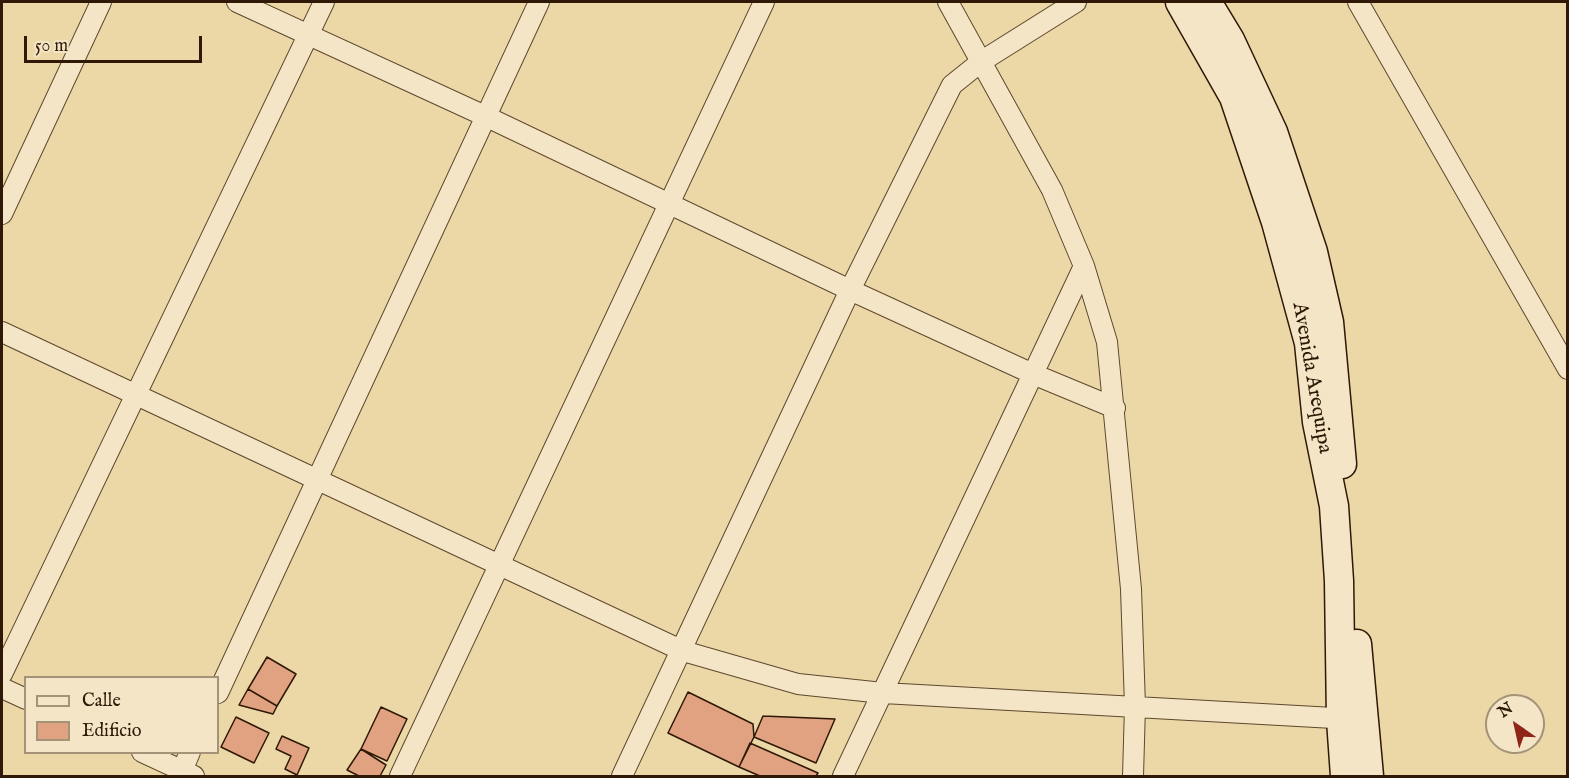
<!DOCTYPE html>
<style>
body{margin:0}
#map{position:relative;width:1569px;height:778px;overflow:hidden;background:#ecd7a7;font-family:"IM FELL English",serif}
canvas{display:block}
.frame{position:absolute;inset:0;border:3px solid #2f1806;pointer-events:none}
.legend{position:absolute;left:24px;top:676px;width:195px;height:78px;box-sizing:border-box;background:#f3e5c6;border:2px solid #a59379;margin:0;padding:8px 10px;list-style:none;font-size:18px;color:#2f1806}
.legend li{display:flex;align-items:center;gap:12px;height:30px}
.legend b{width:30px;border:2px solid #a59379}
.north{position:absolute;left:1485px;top:694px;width:60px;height:60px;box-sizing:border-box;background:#f3e5c6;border:2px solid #a59379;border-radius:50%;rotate:326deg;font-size:16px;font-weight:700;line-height:24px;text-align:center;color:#2f1806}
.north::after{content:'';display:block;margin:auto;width:21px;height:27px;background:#8f2418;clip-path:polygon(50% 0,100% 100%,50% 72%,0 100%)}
.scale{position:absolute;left:24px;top:36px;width:178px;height:27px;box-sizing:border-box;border:3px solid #2f1806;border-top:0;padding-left:8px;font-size:18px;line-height:21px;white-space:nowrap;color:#2f1806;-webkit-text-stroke:4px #f3e5c6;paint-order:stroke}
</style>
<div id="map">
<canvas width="1569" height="778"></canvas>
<div class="frame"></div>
<ul class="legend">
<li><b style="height:8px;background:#f3e5c6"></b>Calle</li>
<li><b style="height:16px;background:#e0a280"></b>Edificio</li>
</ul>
<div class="north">N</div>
<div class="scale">50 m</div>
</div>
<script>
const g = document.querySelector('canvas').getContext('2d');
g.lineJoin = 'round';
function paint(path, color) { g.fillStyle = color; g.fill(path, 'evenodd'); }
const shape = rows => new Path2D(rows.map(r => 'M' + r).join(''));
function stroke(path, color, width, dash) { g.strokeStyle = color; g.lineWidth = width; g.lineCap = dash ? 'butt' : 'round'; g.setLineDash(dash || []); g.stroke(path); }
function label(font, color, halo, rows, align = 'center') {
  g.font = font + ' "IM FELL English",serif'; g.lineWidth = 6; g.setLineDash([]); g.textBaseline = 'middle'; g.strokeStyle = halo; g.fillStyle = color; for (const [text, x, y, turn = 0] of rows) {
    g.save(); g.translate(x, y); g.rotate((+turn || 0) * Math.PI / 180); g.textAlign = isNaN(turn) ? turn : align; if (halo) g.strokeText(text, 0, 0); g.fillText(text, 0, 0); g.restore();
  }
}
const building = shape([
 [267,657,296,674,277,706,248,689,267,657],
 [248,689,277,706,273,714,239,705,248,689],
 [688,692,753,724,754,737,739,767,668,733,688,692],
 [381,707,407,719,387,761,361,749,381,707],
 [763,716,835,719,816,763,754,737,763,716],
 [236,717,269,733,254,763,221,747,236,717],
 [282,736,309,748,297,775,285,769,291,756,276,749,282,736],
 [750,743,818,773,816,776,760,776,739,767,750,743],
 [361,749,386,765,380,776,359,776,347,770,361,749]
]);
const street = shape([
 [237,2,485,116,850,290,1033,374,1115,408],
 [948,2,1052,190,1084,266,1107,342,1131,589,1135,706,1133,776],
 [1358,2,1568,369],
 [2,214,101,2],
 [2,332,683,651,798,684,883,693,1352,719],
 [2,674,324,2],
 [2,688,26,699],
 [218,693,539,2],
 [142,752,194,776],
 [182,771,190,752],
 [400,776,764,2],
 [622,776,850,290,952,85,982,61,1076,2],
 [843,776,1084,266]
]);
const secondary = shape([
 [1180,2,1234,97,1276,222,1309,343,1317,422,1334,506,1339,581,1341,720,1345,776],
 [1207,2,1230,40,1273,132,1313,252,1329,322,1342,464],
 [1357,644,1369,776]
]);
const streetNames = [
 ["Avenida Arequipa",1311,378,80]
];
paint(building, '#e0a280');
stroke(building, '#2f1806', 1.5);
stroke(street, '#5e482e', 22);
stroke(secondary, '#2f1806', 31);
stroke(street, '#f3e5c6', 20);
stroke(secondary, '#f3e5c6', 28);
label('21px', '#2f1806', '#f3e5c6', streetNames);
</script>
